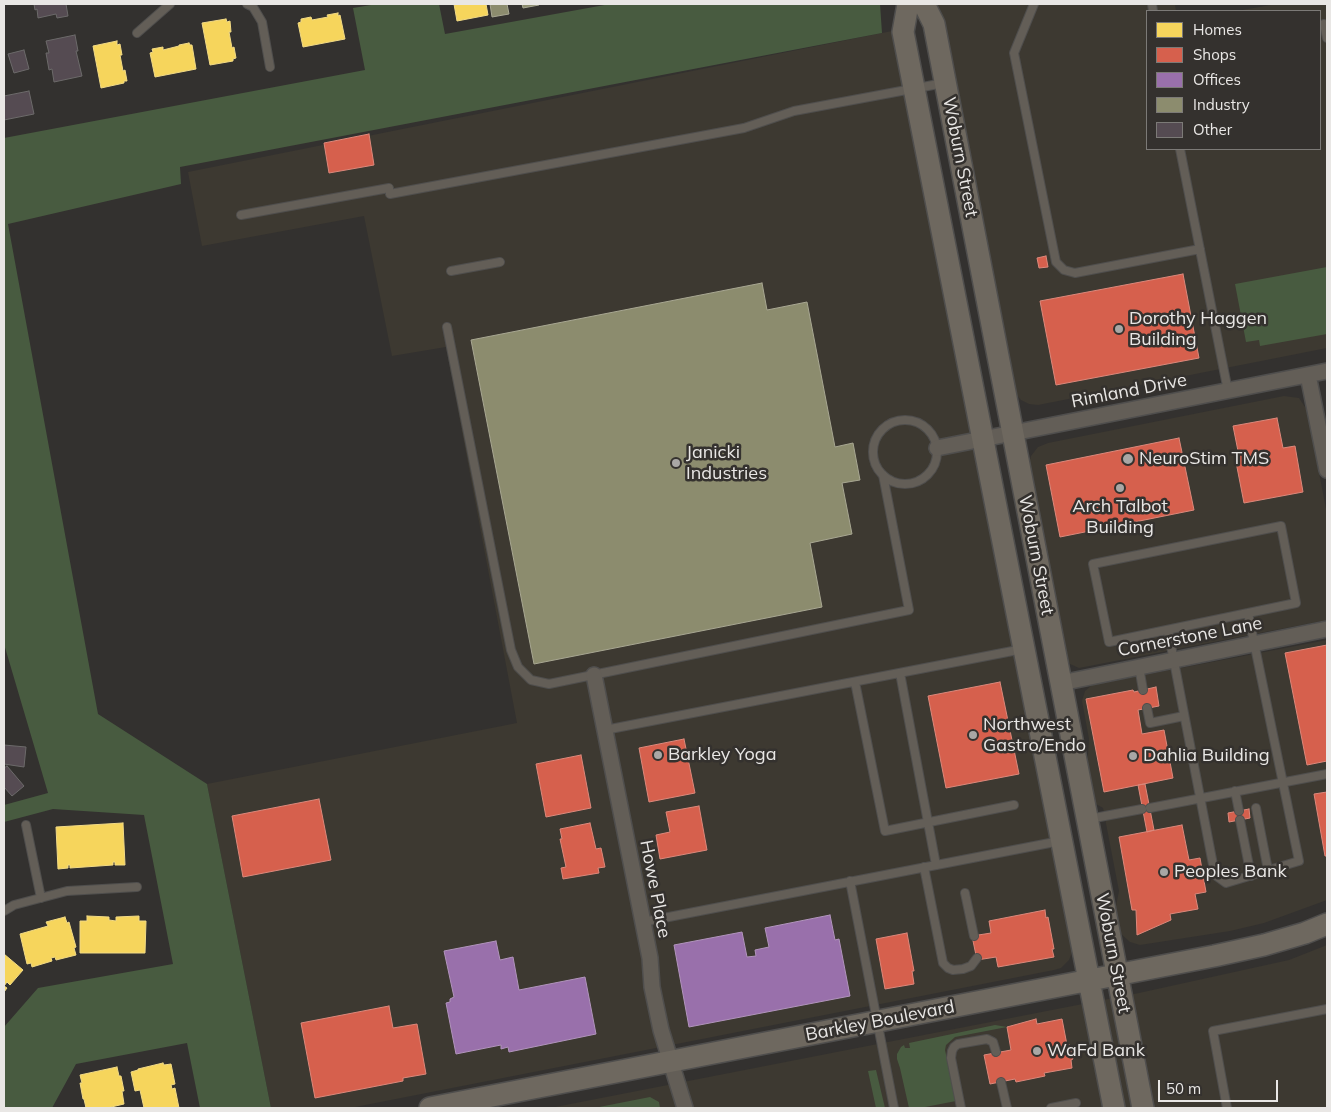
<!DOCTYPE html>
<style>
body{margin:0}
#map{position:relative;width:1331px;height:1112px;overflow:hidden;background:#33312f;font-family:Mulish,sans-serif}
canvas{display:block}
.frame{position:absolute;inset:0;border:5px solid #e9e7e5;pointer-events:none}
.legend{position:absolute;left:1146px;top:10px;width:175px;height:140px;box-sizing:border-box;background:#34312e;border:1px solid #7c7a77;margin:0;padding:6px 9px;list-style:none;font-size:15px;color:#e9e7e5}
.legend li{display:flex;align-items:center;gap:10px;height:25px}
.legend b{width:25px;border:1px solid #7c7a77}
.scale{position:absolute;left:1158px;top:1080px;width:120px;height:22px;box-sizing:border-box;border:2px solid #e9e7e5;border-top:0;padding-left:6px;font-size:15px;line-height:18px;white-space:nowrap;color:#e9e7e5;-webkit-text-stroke:4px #34312e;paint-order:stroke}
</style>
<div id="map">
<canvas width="1331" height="1112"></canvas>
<div class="frame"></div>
<ul class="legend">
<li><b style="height:14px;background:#f6d55c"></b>Homes</li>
<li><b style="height:14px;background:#d6604d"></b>Shops</li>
<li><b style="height:14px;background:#9970ab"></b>Offices</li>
<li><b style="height:14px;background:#8c8c6e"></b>Industry</li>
<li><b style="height:14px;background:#554b52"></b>Other</li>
</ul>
<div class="scale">50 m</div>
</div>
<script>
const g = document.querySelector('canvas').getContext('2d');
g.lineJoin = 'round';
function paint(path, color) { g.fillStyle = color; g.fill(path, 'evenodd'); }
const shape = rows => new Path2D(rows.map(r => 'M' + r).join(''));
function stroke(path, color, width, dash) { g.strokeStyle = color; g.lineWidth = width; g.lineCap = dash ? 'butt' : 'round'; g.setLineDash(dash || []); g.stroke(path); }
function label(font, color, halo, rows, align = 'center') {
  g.font = font + ' Mulish,sans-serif'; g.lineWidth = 5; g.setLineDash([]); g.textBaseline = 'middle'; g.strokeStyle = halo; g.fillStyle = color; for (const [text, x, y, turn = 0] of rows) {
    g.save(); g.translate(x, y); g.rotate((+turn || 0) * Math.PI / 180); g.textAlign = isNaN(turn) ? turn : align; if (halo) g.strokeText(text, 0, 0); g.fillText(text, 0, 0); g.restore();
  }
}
const built = shape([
 [938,4,1175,4,1176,11,1147,11,1147,149,1320,149,1320,11,1237,11,1276,4,1327,4,1327,348,1038,405,1029,404,1021,400,1015,393,937,15],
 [897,30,1073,950,1069,960,1061,968,1054,970,350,1108,271,1108,207,784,517,723,446,347,392,356,364,216,202,246,188,172],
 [1284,396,1299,398,1307,410,1327,514,1327,620,1079,668,1070,664,1065,655,1028,466,1031,456,1038,447,1048,443],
 [1327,640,1327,900,1264,923,1230,931,1140,945,1130,942,1120,933,1118,927,1115,911,1119,891,1103,808,1096,804,1092,798,1087,771,1089,739,1082,701,1085,691,1092,685],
 [1327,945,1327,1108,550,1108,1139,993,1289,960]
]);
const green = shape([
 [377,4,439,4,445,34,610,4,880,4,882,33,180,167,181,184,8,224,98,714,207,784,271,1108,200,1108,187,1043,76,1064,52,1108,4,1108,4,1027,38,988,173,964,144,815,53,809,4,822,4,805,48,793,4,644,4,138,365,70,353,8],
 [1327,267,1327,334,1260,346,1259,340,1246,342,1235,284],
 [995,1025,1007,1027,955,1037,946,1045,945,1050,956,1101,920,1108,909,1108,900,1068,897,1059,897,1054,901,1047,904,1045,905,1048,910,1048,909,1043],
 [876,1070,885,1108,876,1108,868,1071],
 [650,1097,659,1102,660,1108,594,1108]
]);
const homes = shape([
 [454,4,486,4,488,15,457,21,454,4],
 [338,13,338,16,340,15,345,39,303,47,298,23,301,22,301,19,311,17,312,20,328,17,327,15,338,13],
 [226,19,227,22,230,21,231,32,229,32,232,48,234,47,236,58,233,59,233,61,210,65,202,23,226,19],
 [117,41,117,45,120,44,122,55,120,55,123,71,125,70,127,81,124,81,124,83,101,88,93,46,117,41],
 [189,43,190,45,192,45,196,69,155,77,150,53,153,52,152,49,163,47,163,50,179,46,179,45,189,43],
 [123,823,125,865,115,865,115,862,113,862,113,865,70,868,70,865,68,865,68,868,58,869,56,827,123,823],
 [87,916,109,917,109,920,116,921,116,917,139,916,139,921,146,921,145,953,80,953,80,921,87,921,87,916],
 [65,917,67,923,69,922,76,947,74,948,76,955,56,960,55,957,51,958,52,961,32,967,31,963,27,964,20,934,48,926,46,922,65,917],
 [4,954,23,970,10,985,7,982,4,986,7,988,4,992,4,954],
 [163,1063,164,1065,171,1064,175,1084,171,1085,172,1089,175,1088,179,1108,144,1108,140,1090,135,1091,131,1072,138,1070,138,1069,163,1063],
 [117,1067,119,1076,121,1076,124,1091,122,1091,124,1104,107,1108,86,1108,84,1099,83,1099,80,1083,82,1083,80,1075,117,1067]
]);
const shops = shape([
 [369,134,374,165,329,173,324,143,369,134],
 [1046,256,1048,267,1039,268,1037,258,1046,256],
 [1183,274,1199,358,1056,385,1040,301,1183,274],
 [1277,418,1283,448,1295,446,1303,492,1244,503,1235,457,1239,456,1233,426,1277,418],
 [1179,438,1194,510,1060,537,1046,465,1179,438],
 [1327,645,1327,761,1307,765,1285,653,1327,645],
 [1000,682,1019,774,946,788,928,696,1000,682],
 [1156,687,1159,706,1138,710,1142,734,1164,730,1173,778,1104,792,1086,699,1133,690,1134,692,1156,687],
 [684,739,695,793,649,802,639,748,684,739],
 [581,755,591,808,546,817,536,764,581,755],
 [1145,784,1154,830,1147,832,1138,785,1145,784],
 [1327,792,1327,856,1325,856,1314,794,1327,792],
 [319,799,331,860,243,877,232,816,319,799],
 [699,806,707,850,660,859,656,835,670,832,666,812,699,806],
 [1249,809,1250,818,1229,822,1228,813,1249,809],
 [590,823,596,849,601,848,605,867,598,868,599,873,563,879,561,868,566,867,560,839,562,839,560,829,590,823],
 [1182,825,1189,860,1200,858,1206,892,1195,894,1198,909,1170,914,1171,920,1137,935,1136,910,1132,910,1119,837,1182,825],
 [1045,910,1046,918,1048,917,1054,949,1052,949,1054,957,998,967,996,957,977,960,972,936,991,933,989,921,1045,910],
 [907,933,914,971,912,971,914,984,885,989,876,939,907,933],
 [389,1006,393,1028,417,1024,426,1074,403,1078,403,1081,315,1098,301,1023,389,1006],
 [1036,1019,1037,1024,1062,1019,1067,1045,1070,1045,1073,1059,1071,1060,1072,1068,1044,1073,1045,1076,1016,1082,1015,1079,990,1084,984,1055,1011,1050,1007,1027,1036,1019]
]);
const offices = shape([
 [830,915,835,940,839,939,850,996,689,1027,674,945,742,932,747,957,756,956,755,950,769,947,765,928,830,915],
 [496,941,500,960,513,957,519,990,585,977,596,1034,509,1052,508,1047,501,1049,501,1045,456,1054,446,1003,450,1002,450,999,454,997,444,951,496,941]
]);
const industry = shape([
 [490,4,507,4,509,14,492,17,490,4],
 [522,4,539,4,539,5,523,8,522,4],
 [762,283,767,310,807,302,835,447,853,443,860,480,842,483,852,534,810,543,822,607,534,664,471,340,762,283]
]);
const building = shape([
 [34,4,66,4,68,16,57,18,56,14,38,18,37,9,35,10,34,4],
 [75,35,78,51,76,51,82,76,54,82,52,69,49,70,46,53,49,53,46,41,75,35],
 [24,50,29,69,14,73,8,54,24,50],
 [29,91,34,114,4,120,4,96,29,91],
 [4,745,26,747,24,767,4,764,4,745],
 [7,766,24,786,12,796,4,787,4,768,7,766]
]);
const lane = shape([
 [247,4,253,7,262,22,270,67],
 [1034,4,1014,53,1056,262,1064,270,1075,273,1200,249],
 [1152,4,1153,11],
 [1324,24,1327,38],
 [137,33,170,4],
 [1180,149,1228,391],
 [390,194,744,128,794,111,944,83],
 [241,215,389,188],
 [451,271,500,262],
 [447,327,511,650,518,667,531,680,549,684,909,610,883,475],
 '873 452a32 32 0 1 1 64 0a32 32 0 1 1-64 0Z',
 [1281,526,1296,603,1109,642,1093,564,1281,526],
 [1168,630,1215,875,1226,883,1299,861,1248,613],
 [1139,667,1143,690],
 [900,673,936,865],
 [855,682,885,831,1014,805],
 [1147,708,1150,723,1184,716],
 [605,730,1023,649],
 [1235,791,1239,811],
 [1150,808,1327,774],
 [1256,808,1268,870],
 [1089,819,1142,809],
 [1240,820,1251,876],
 [26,825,41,898],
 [924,867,943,963,948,968,953,970,963,969,971,966,977,958],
 [850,881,894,1108],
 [965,893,974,936],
 [4,911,14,905,67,891,137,887],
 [643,922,1060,841],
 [1001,1082,1007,1108],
 [961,1108,951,1058,952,1051,954,1047,958,1044,987,1039,993,1042,996,1052],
 [1051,1108,1076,1103],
 [1227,1108,1213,1031,1327,1009]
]);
const street = shape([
 [1308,375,1327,470],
 [937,448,1327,371],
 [594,675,650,958,652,987,661,1030,685,1108],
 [1061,683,1327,629]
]);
const secondary = shape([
 [908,4,903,32,1114,1108],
 [924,4,934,24,1143,1108],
 [430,1108,1214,956,1264,945,1305,933,1327,924]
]);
const markers = [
 [1119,329,5,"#a9a7a5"],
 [1128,459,6,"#a9a7a5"],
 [676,463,5,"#a9a7a5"],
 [1120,488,5,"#a9a7a5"],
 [973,735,5,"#a9a7a5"],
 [658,755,5,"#a9a7a5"],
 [1133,756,5,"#a9a7a5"],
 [1164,872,5,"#a9a7a5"],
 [1037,1051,5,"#a9a7a5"]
];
const streetNames = [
 ["Woburn Street",960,157,79],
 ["Rimland Drive",1129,391,-11],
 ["Woburn Street",1036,555,79],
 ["Cornerstone Lane",1190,637,-11],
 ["Howe Place",655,889,79],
 ["Woburn Street",1113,953,79],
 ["Barkley Boulevard",880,1021,-11]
];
const poiNames = [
 ["Dorothy Haggen",1129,319],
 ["Building",1129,340],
 ["Janicki",686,453],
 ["Industries",686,474],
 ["NeuroStim TMS",1139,459],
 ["Arch Talbot",1120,507,"center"],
 ["Building",1120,528,"center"],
 ["Northwest",983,725],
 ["Gastro/Endo",983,746],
 ["Barkley Yoga",668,755],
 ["Dahlia Building",1143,756],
 ["Peoples Bank",1174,872],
 ["WaFd Bank",1047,1051]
];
paint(built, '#3d3931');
paint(green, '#485b40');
paint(homes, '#f6d55c');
stroke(homes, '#f2da85', 1);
paint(shops, '#d6604d');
stroke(shops, '#dc887b', 1);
paint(offices, '#9970ab');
stroke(offices, '#b194bc', 1);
paint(industry, '#8c8c6e');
stroke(industry, '#a8a792', 1);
paint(building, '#554b52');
stroke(building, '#6c6a6a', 1);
stroke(lane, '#4f4e4d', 10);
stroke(street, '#4f4e4d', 18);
stroke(secondary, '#4f4e4d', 24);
stroke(lane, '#635e57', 8);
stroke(street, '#635e57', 15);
stroke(secondary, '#6e685f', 21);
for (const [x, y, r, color] of markers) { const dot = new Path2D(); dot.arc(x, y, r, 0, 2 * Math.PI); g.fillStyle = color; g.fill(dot); stroke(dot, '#34312e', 2); }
label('18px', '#e9e7e5', '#34312e', streetNames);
label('18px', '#e9e7e5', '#34312e', poiNames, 'left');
</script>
